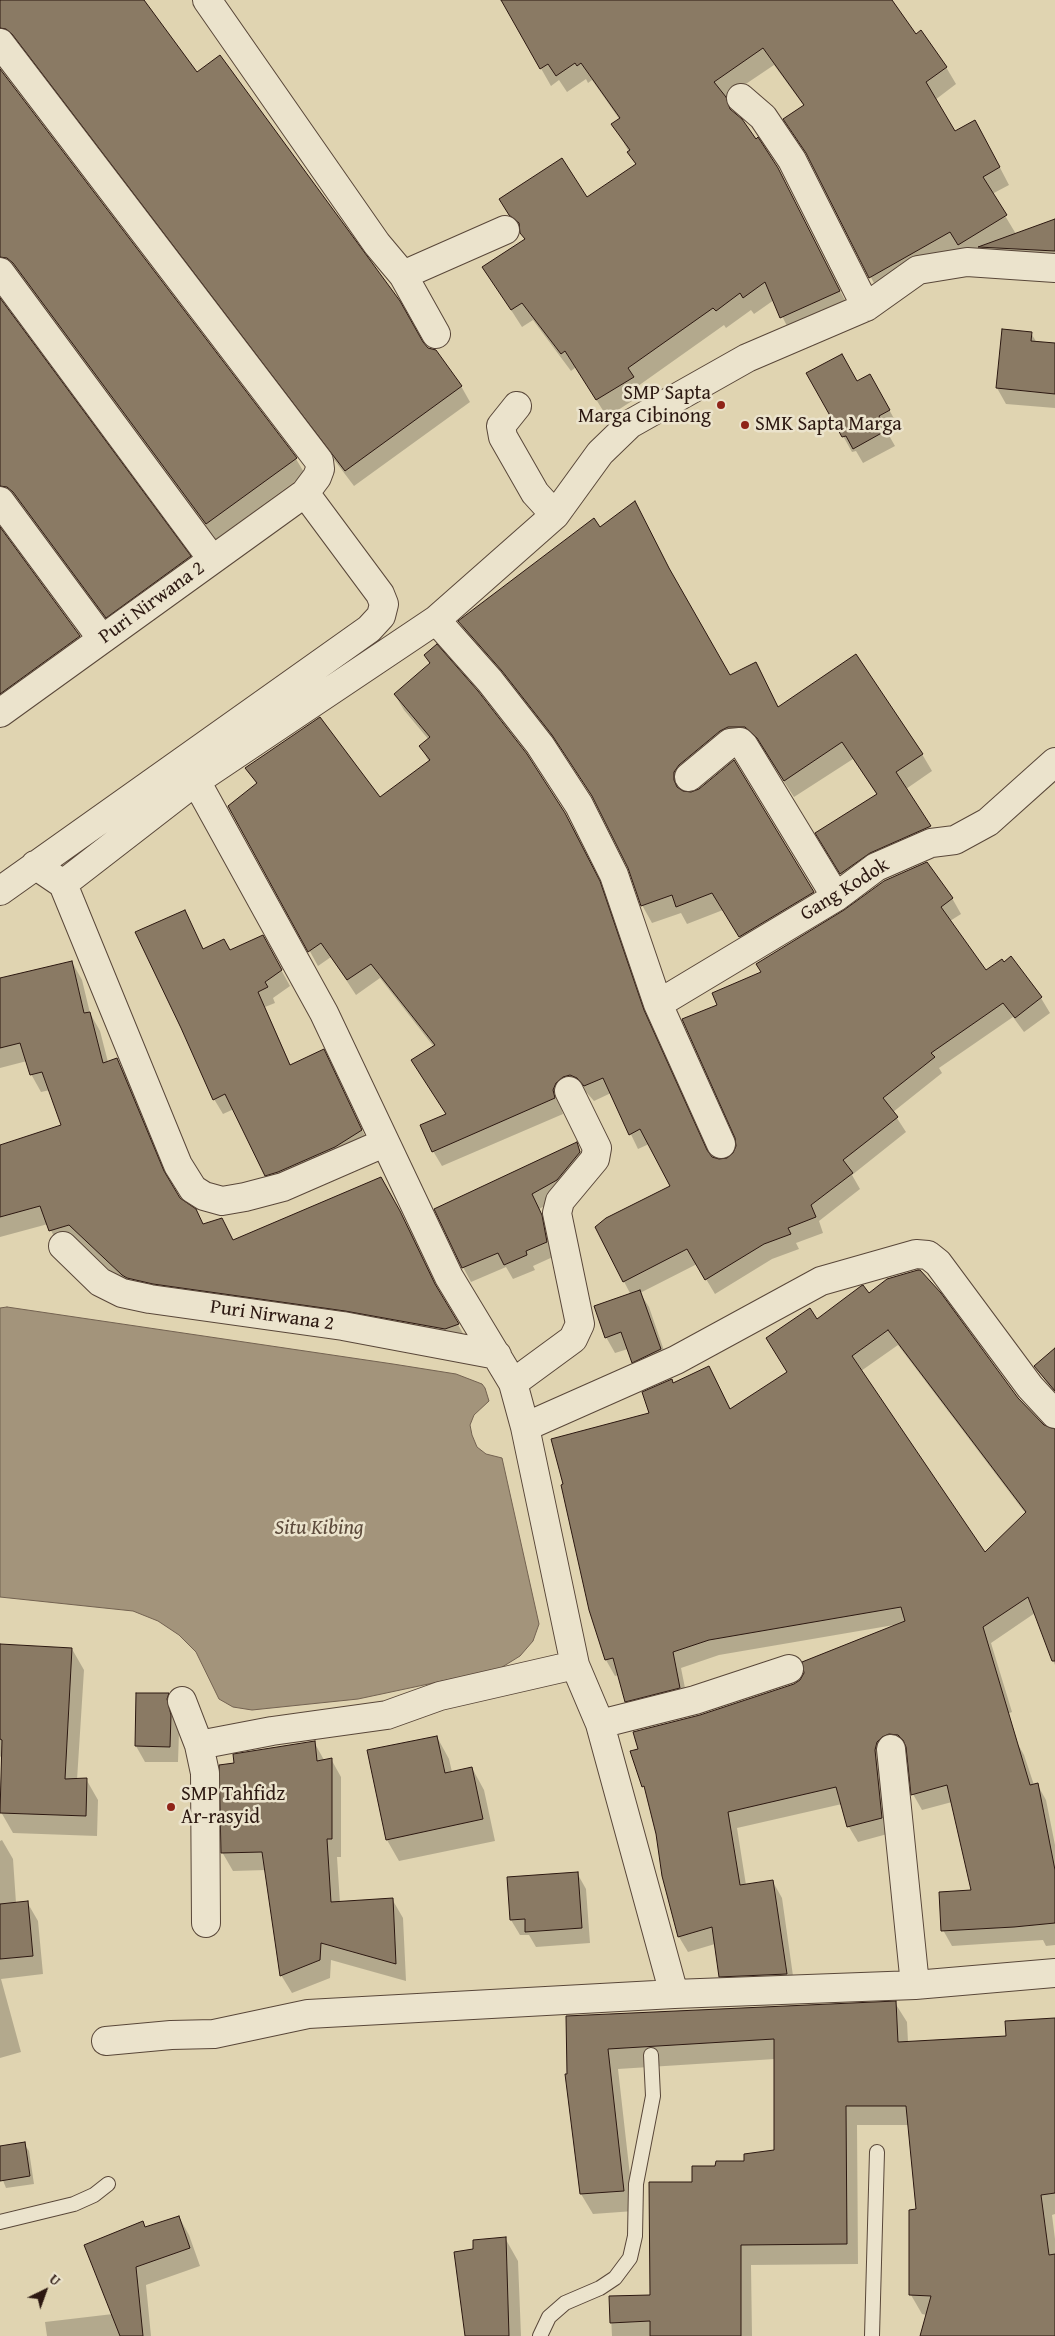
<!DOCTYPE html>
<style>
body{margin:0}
#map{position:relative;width:1055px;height:2336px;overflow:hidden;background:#e0d4b1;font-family:"Gentium Book Plus",serif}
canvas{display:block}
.north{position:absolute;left:20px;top:2266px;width:50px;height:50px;-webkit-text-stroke:4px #ebe3cc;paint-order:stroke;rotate:42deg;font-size:14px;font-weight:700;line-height:20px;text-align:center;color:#2c1811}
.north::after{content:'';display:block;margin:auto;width:18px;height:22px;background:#2c1811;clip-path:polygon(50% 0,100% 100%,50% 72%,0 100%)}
</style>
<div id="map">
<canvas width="1055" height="2336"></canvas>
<div class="north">U</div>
</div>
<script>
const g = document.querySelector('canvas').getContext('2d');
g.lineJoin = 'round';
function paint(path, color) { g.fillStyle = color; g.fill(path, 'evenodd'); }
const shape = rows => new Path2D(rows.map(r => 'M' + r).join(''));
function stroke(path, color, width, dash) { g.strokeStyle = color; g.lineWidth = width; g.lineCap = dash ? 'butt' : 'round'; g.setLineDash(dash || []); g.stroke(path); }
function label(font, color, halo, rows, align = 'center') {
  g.font = font + ' "Gentium Book Plus",serif'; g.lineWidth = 5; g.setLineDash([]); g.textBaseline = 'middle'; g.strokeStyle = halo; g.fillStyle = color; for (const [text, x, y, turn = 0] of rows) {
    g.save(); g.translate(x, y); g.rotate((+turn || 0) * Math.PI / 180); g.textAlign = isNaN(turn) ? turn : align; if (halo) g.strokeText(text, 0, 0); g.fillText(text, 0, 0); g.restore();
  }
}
const water = shape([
 [7,1307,393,1364,456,1374,482,1384,485,1388,489,1401,474,1415,470,1425,472,1435,477,1447,486,1454,502,1458,539,1624,533,1641,520,1656,499,1669,358,1699,252,1710,233,1707,219,1699,196,1652,179,1635,158,1621,133,1611,0,1597,0,1308,7,1307]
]);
const shadow = shape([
 [0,0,143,0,197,74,422,343,461,386,470,402,354,486,23,49,16,44,0,46],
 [502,0,890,0,916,35,946,67,956,84,935,100,955,133,985,139,1009,185,992,194,1016,234,1055,220,1055,265,969,261,961,248,880,295,812,162,785,120,804,106,774,65,725,98,734,114,777,169,849,308,791,334,774,300,754,314,751,310,726,328,724,325,638,386,643,394,607,417,576,367,571,371,533,320,522,327,484,268,526,240,501,199,587,198,637,166,613,124,620,120,592,80,588,83,586,79,567,92,559,80,551,86],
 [0,71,296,459,305,474,216,539,23,278,17,273,0,275],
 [0,300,190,557,198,572,115,632,23,507,17,502,0,504],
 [1031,333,1037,343,1055,344,1055,408,1006,404,997,388],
 [808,374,857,382,879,391,898,426,887,432,895,446,863,463,856,451,852,452],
 [635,503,679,587,730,677,765,681,779,708,922,754,932,771,906,789,940,844,851,891,827,851,877,795,853,759,794,797,762,748,756,744,738,745,684,789,683,793,813,892,823,909,750,953,723,910,687,924,681,913,652,923,642,905,629,868,598,805,564,753,514,689,470,639,460,622],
 [0,529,79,637,88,652,0,716],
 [425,655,564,813,574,829,608,898,652,1027,710,1156,719,1161,727,1160,734,1154,738,1146,718,1006,952,898,961,914,950,921,986,972,1041,998,1050,1013,1024,1032,1013,1017,939,1068,942,1073,893,1112,906,1132,852,1175,860,1189,819,1221,823,1233,796,1243,799,1249,772,1259,715,1294,697,1264,640,1293,649,1307,669,1365,642,1378,628,1349,615,1353,606,1337,631,1295,596,1228,672,1187,649,1144,638,1149,611,1093,594,1101,587,1093,579,1090,561,1107,563,1114,442,1166,433,1151,447,1115,434,1047,380,978,356,995,331,957,318,966,230,807,257,785,247,768,380,798,429,762,421,747,429,740,404,710,395,695,431,664],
 [184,912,204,950,230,952,263,937,290,986,273,998,275,1003,265,1007,291,1066,323,1051,370,1146,274,1190,234,1109,223,1114,214,1099],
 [72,962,82,980,90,1013,100,1031,108,1062,117,1059,127,1077,172,1187,179,1198,204,1226,234,1241,380,1178,410,1230,443,1299,468,1342,133,1293,80,1242,60,1249,48,1224,0,1237,0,1146,62,1126,50,1090,41,1092,31,1074,27,1061,0,1068,0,979],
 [576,1144,585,1159,565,1195,539,1209,549,1231,555,1256,533,1266,535,1270,513,1279,506,1267,471,1282,463,1267],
 [869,1295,1018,1398,1043,1426,1055,1430,1055,1665,1035,1613,991,1643,1012,1712,910,1751,899,1749,891,1833,858,1842,849,1827,842,1804,737,1828,746,1885,773,1882,782,1898,795,1990,729,1992,720,1976,715,1944,688,1952,679,1937,647,1793,632,1752,700,1716,794,1685,894,1625,719,1655,681,1668,688,1703,635,1717,626,1701,618,1675,615,1676,606,1660,590,1609,651,1414,674,1385,709,1367,731,1410,788,1373,816,1320],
 [898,1345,1026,1514,985,1554,861,1371],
 [1055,1350,1055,1395,1036,1367],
 [0,1645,72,1649,84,1670,77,1780,86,1779,98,1800,97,1836,13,1833,1,1812,3,1760,0,1756],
 [168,1695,177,1710,175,1716,179,1732,178,1762,145,1762,136,1746],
 [437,1737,449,1759,452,1772,472,1768,484,1790,495,1841,399,1861,387,1840],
 [1015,1739,1024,1755,1034,1785,1037,1784,1046,1800,1055,1845,1055,1945,1046,1946,1043,1940,952,1946,943,1930,972,1891,952,1802,922,1810,913,1794],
 [314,1742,324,1760,331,1759,341,1777,341,1857,337,1857,340,1903,392,1899,403,1918,406,1981,331,1960,330,1978,292,1993,281,1975,266,1870,233,1871,222,1852,235,1764],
 [2,1840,13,1859,16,1903,27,1902,38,1921,43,1974,1,1979,21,2052,0,2058,0,1841],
 [577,1873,586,1889,590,1943,536,1947,529,1935,520,1935,511,1920],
 [895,2003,907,2022,908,2042,1007,2037,1055,2019,1055,2214,1052,2215,1055,2239,1055,2336,921,2336,927,2315,922,2314,911,2295,917,2210,909,2125,857,2125,858,2264,751,2265,752,2336,612,2336,610,2298,651,2296,693,2183,775,2151,775,2059,618,2069,634,2211,593,2214,581,2194,567,2076,568,2076,567,2017],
 [24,2144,29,2151,34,2184,6,2188,0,2173,0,2148],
 [179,2217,189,2235,200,2266,146,2285,151,2336,47,2336,45,2322,113,2314,146,2229],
 [505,2238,518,2261,521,2336,467,2336,475,2251]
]);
const building = shape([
 [0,0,144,0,197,72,220,55,400,301,423,342,428,348,436,350,462,386,345,471,12,34,6,29,0,28,0,0],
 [501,0,892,0,916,34,921,30,947,67,926,82,955,131,975,120,1000,167,983,177,1007,215,958,245,950,232,869,278,806,153,783,119,804,105,763,48,714,82,726,97,730,109,742,119,756,139,758,137,778,168,840,291,780,318,765,282,743,298,740,293,716,311,713,308,628,368,634,377,596,400,565,351,561,354,522,303,511,310,482,267,525,239,520,233,519,223,509,215,499,199,562,158,587,197,636,164,627,152,630,150,611,124,620,118,581,63,577,66,575,63,556,76,548,64,540,69,501,0],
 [0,69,297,458,206,524,13,263,7,258,0,257,0,69],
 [1055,219,1055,251,978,247,1055,219],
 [0,298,191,556,106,618,13,492,7,487,0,486,0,298],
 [1002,329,1032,332,1031,341,1055,343,1055,394,996,388,1002,329],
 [842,354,857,381,870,374,890,410,879,416,887,430,853,449,846,436,842,437,806,373,842,354],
 [635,501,669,568,730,675,756,662,778,707,856,654,923,754,896,772,931,826,870,853,840,874,815,833,877,794,842,742,784,781,757,738,745,727,728,727,720,731,679,765,674,772,674,780,677,787,683,791,691,792,699,789,734,760,814,892,739,937,712,893,676,907,672,895,641,906,628,868,592,796,552,735,502,671,458,621,594,518,600,527,635,501],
 [0,527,80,636,0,694,0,527],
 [437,644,478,691,527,754,565,813,600,881,644,1010,707,1150,712,1157,719,1159,727,1158,733,1153,736,1146,735,1138,682,1019,717,1005,712,993,761,972,756,964,844,910,884,881,927,862,953,898,941,907,986,970,1002,959,1004,962,1011,956,1042,997,1015,1018,1003,1003,931,1053,935,1057,883,1098,898,1117,843,1160,853,1173,811,1205,816,1217,788,1228,791,1234,764,1244,705,1280,687,1249,623,1282,595,1227,606,1218,670,1186,640,1129,629,1135,603,1078,584,1086,577,1078,570,1075,563,1077,556,1083,553,1090,555,1098,432,1152,420,1125,446,1114,411,1060,435,1045,371,964,347,980,321,943,308,952,228,806,257,783,245,768,320,717,380,797,430,760,419,746,430,737,394,694,430,663,424,655,437,644],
 [185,910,203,949,224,939,230,950,263,935,282,970,265,982,268,987,258,992,290,1065,324,1049,362,1130,335,1147,278,1172,265,1176,225,1094,213,1100,181,1028,135,932,185,910],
 [72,961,84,1013,90,1012,103,1063,117,1058,164,1171,180,1198,196,1209,203,1224,222,1218,233,1240,381,1177,400,1211,435,1284,459,1324,445,1329,345,1311,153,1284,127,1278,122,1275,69,1225,49,1231,40,1206,0,1217,0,1145,61,1125,42,1072,30,1075,20,1043,0,1048,0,978,72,961],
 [577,1142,580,1152,557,1180,532,1194,542,1215,547,1242,526,1251,527,1255,504,1265,498,1253,462,1268,434,1209,577,1142],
 [918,1270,920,1270,941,1293,1018,1398,1044,1425,1055,1429,1055,1661,1052,1661,1028,1597,983,1627,1030,1785,1038,1783,1055,1870,1055,1923,1014,1927,941,1931,939,1892,971,1890,947,1785,911,1795,906,1747,903,1740,898,1735,889,1734,882,1737,877,1742,875,1750,882,1818,847,1827,836,1787,728,1812,740,1885,773,1880,787,1974,719,1977,712,1927,678,1937,662,1876,656,1834,644,1786,642,1787,630,1751,638,1749,633,1732,700,1715,794,1684,800,1680,804,1673,802,1662,905,1621,901,1607,709,1640,673,1652,680,1688,625,1702,613,1658,605,1660,589,1610,561,1485,563,1484,551,1439,649,1413,642,1392,672,1379,673,1383,709,1366,730,1409,787,1372,766,1338,810,1308,817,1319,861,1286,863,1285,869,1293,887,1279,918,1270],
 [888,1330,1026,1512,985,1552,852,1356,888,1330],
 [640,1290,661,1349,632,1363,621,1332,605,1338,594,1306,640,1290],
 [1055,1348,1055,1391,1034,1366,1055,1348],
 [0,1644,72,1648,65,1779,87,1778,86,1816,0,1813,2,1740,0,1739,0,1644],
 [136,1693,169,1693,167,1699,171,1715,170,1747,135,1746,136,1693],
 [437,1736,445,1773,472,1767,483,1819,386,1840,367,1750,437,1736],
 [315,1741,317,1761,332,1758,332,1839,327,1839,331,1902,393,1898,396,1964,321,1943,320,1960,280,1976,262,1852,221,1853,219,1765,234,1763,233,1754,315,1741],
 [578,1872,582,1928,525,1932,525,1919,510,1920,507,1877,578,1872],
 [28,1901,33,1956,0,1959,0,1904,28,1901],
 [896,2001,898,2042,1006,2036,1005,2021,1055,2018,1055,2193,1041,2195,1049,2255,1055,2254,1055,2336,920,2336,931,2296,909,2295,909,2210,916,2209,906,2106,846,2106,847,2244,741,2245,741,2336,650,2336,650,2321,610,2323,609,2296,650,2295,649,2182,692,2182,692,2166,715,2166,716,2161,744,2161,744,2154,774,2150,774,2039,608,2049,624,2191,580,2194,565,2074,567,2074,566,2016,896,2001],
 [25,2142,30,2176,0,2181,0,2146,25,2142],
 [179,2216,190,2248,136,2267,143,2336,120,2336,84,2245,143,2221,145,2227,179,2216],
 [506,2237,509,2336,465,2336,454,2252,473,2249,473,2240,506,2237]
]);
const lane = shape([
 [0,2222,74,2204,94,2195,108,2184],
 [540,2336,549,2317,565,2303,600,2288,615,2278,630,2258,635,2236,636,2184,653,2096,651,2055],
 [872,2336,877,2152]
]);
const street = shape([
 [207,0,377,244,403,275,505,230],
 [0,43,319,461,320,469,317,477,305,493,0,713],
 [741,98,763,117,792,160,866,307],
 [0,272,212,559],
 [403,275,436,334],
 [517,406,501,426,503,437,535,493,555,515],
 [0,501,102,639],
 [436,620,490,681,540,745,579,805,614,875,658,1004,721,1144],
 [689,777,730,743,740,742,744,746,836,897],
 [196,781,324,1013,449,1277,513,1383,525,1427,575,1665,600,1724,674,1994],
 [35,865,63,884,196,781,436,620,555,515,600,453,630,424,747,358,866,307,918,270,967,262,1055,268],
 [63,884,178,1165,193,1189,204,1196,222,1201,245,1197,283,1187,384,1143],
 [0,891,369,629,381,616,384,604,380,594,305,493],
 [658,1004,836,897,876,867,931,843,955,840,988,822,1055,762],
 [63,1246,100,1282,122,1293,150,1299,343,1326,497,1355],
 [513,1383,573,1339,580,1324,557,1213,560,1201,595,1159,597,1148,569,1091],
 [525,1427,676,1360,821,1281,916,1254,928,1255,938,1263,1030,1387,1055,1414],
 [182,1701,199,1745,272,1731,387,1715,440,1696,575,1665],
 [600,1724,695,1700,789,1669],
 [199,1745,205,1773,206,1923],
 [891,1749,915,1985],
 [106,2041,171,2035,214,2034,308,2014,674,1994,915,1985,1055,1973]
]);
const markers = [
 [721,405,5,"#8f2418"],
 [745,425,5,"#8f2418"],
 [171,1807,5,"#8f2418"]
];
const poiNames = [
 ["SMP Sapta",711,394,"right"],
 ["Marga Cibinong",711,417,"right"],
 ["SMK Sapta Marga",755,425],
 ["SMP Tahfidz",181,1795],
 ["Ar-rasyid",181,1818]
];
const streetNames = [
 ["Puri Nirwana 2",152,603,-36],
 ["Gang Kodok",845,890,-32],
 ["Puri Nirwana 2",272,1316,8]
];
const waterNames = [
 ["Situ Kibing",319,1529]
];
paint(water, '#a3947b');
stroke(water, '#736251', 1);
paint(shadow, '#0003');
paint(building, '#8a7a64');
stroke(building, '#2c1811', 1);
stroke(lane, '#594739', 16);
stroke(street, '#594739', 30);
stroke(lane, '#ebe3cc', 14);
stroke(street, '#ebe3cc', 28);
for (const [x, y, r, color] of markers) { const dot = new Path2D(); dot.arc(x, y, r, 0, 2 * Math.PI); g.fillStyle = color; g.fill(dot); stroke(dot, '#ebe3cc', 2); }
label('20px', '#2c1811', '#ebe3cc', poiNames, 'left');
label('20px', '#2c1811', '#ebe3cc', streetNames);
label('italic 21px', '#5c4a3b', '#ebe3cc', waterNames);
</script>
